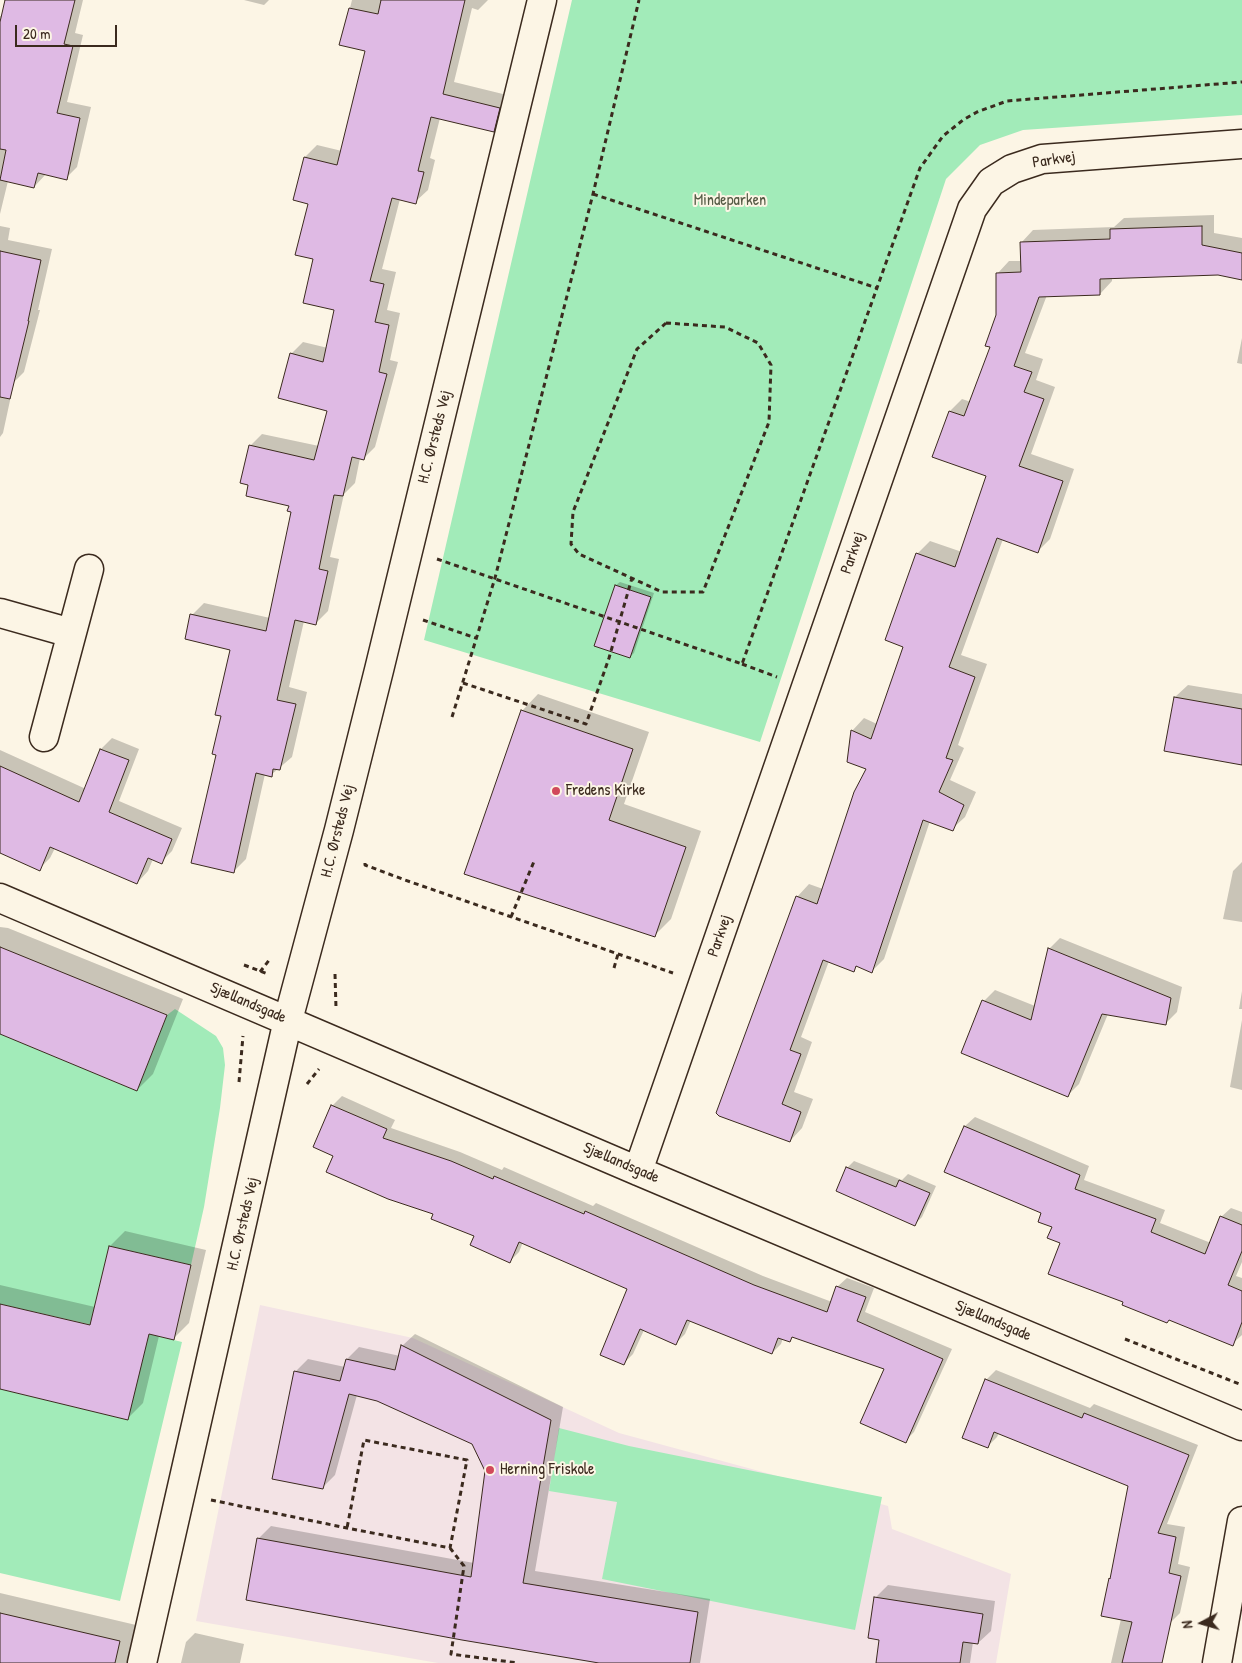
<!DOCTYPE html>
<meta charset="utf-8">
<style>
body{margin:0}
#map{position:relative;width:1242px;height:1663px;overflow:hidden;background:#fcf5e5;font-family:"Patrick Hand",sans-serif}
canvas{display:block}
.north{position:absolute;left:1177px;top:1598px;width:50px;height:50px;-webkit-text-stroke:4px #fcf5e5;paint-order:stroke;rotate:264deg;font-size:14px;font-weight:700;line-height:20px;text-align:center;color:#3b2a1e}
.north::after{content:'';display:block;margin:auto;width:18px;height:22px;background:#3b2a1e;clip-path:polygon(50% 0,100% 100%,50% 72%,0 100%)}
.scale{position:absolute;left:15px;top:25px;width:102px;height:22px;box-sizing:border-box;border:2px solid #3b2a1e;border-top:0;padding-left:6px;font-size:15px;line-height:18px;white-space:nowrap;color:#3b2a1e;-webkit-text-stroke:4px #fcf5e5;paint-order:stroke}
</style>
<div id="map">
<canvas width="1242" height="1663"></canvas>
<div class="north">N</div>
<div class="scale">20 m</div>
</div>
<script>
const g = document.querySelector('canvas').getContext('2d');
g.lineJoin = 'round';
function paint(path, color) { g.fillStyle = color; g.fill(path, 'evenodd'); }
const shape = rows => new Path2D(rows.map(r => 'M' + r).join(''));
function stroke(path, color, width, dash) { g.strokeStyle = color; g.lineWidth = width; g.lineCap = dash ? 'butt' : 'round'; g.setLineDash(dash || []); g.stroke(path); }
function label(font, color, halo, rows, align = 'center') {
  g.font = font + ' "Patrick Hand",sans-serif'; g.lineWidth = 4; g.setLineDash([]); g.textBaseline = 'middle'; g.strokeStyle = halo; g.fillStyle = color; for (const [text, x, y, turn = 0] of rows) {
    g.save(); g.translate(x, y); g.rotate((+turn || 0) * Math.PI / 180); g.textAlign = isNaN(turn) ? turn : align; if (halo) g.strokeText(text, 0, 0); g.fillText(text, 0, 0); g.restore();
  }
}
const built = shape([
 [260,1305,413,1338,619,1433,888,1506,892,1529,1011,1574,996,1663,438,1663,196,1621]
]);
const green = shape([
 [572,0,1242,0,1242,115,1023,130,980,145,946,179,760,742,424,640],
 [175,1009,216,1036,223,1048,225,1065,220,1108,204,1207,191,1265,109,1246,92,1317,97,1326,0,1304,0,1034,137,1091,167,1015],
 [133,1330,182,1342,120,1601,0,1573,0,1389,128,1420],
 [559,1428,629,1446,882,1497,855,1630,602,1579,617,1502,549,1491]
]);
const shadow = shape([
 [7,0,83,0,75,33,83,35,67,102,91,107,77,167,66,178,46,174,34,187,8,181,0,214,0,16,3,16],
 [244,0,269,0,264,5],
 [352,0,488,0,478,10,472,8,454,82,511,96,506,118,493,131,440,118,430,158,435,160,428,190,415,202,400,199,382,269,396,272,387,310,400,313,390,360,398,362,375,447,363,459,360,458,355,483,344,494,330,557,339,559,328,611,316,623,304,621,289,687,307,692,292,757,271,775,265,774,246,859,233,872,218,754,231,649,192,615,204,603,270,618,293,511,290,505,250,484,250,446,262,434,319,446,329,410,291,354,303,342,328,348,335,309,315,258,305,157,317,145,342,151,367,51,341,44],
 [1214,215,1214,233,1242,238,1242,278,1218,274,1112,277,1112,281,1100,294,1047,295,1025,353,1043,359,1036,380,1055,387,1031,454,1074,469,1050,539,1038,551,1003,539,961,655,987,664,958,745,964,748,950,780,976,792,965,817,952,829,930,821,884,959,872,971,858,965,854,970,829,961,801,1037,812,1042,794,1092,813,1099,802,1128,790,1141,717,1112,797,897,809,884,823,889,868,768,852,731,864,718,877,724,905,646,886,639,918,553,930,541,962,552,988,476,950,411,962,399,971,402,991,346,997,315,997,274,1009,261,1022,261,1021,243,1033,230,1114,227,1124,218],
 [0,226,10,228,8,240,52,249,38,310,40,310,24,372,14,382,3,433,0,437],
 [1242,338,1242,364,1237,363],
 [620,582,654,593,634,653,630,657,616,585],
 [1188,685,1242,694,1242,763,1175,697],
 [538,694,649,732,624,804,701,831,671,919,655,935,522,711],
 [112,738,139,749,119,801,182,828,172,851,161,862,153,859,148,871,137,883,55,848,50,858,39,869,0,851,0,750,86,789,101,749],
 [1242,862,1242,922,1223,919,1233,871],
 [0,927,8,928,183,999,153,1074,137,1090,0,1033],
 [1060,938,1182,987,1177,1012,1166,1023,1108,1014,1079,1084,1068,1095,984,1001,995,990,1035,1006,1049,949],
 [1242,991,1242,1009,1239,1009],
 [1242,1020,1242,1090,1230,1087],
 [342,1096,395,1120,391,1128,460,1152,502,1170,504,1167,593,1206,596,1203,763,1276,832,1302,837,1287,847,1278,874,1288,865,1312,952,1349,914,1432,905,1441,886,1368,794,1336,789,1341,783,1338,781,1344,772,1353,691,1320,685,1334,676,1343,644,1330,633,1354,624,1363,629,1288,523,1242,519,1252,510,1261,475,1236,434,1214,335,1155,315,1146,332,1106],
 [975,1117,1089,1166,1084,1180,1165,1210,1160,1223,1211,1243,1221,1217,1231,1208,1242,1212,1242,1262,1236,1276,1242,1278,1242,1335,1232,1344,1124,1302,1061,1243,1053,1226,1043,1213,946,1172,965,1126],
 [854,1161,902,1180,908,1174,936,1186,922,1217,915,1224,847,1168],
 [125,1231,206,1250,189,1323,173,1339,159,1336,143,1403,128,1418,0,1388,0,1285,95,1307,110,1246],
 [415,1334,563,1407,535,1571,710,1599,700,1663,606,1663,258,1539,271,1526,474,1563,487,1471,473,1443,377,1399,357,1395,335,1475,322,1488,295,1372,308,1359,345,1367,347,1359,359,1347,400,1356,402,1346],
 [996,1370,1090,1408,1094,1404,1198,1445,1167,1524,1185,1527,1178,1564,1190,1567,1180,1613,1170,1623,1156,1663,1111,1663,1121,1619,1110,1579,1112,1577,1130,1486,999,1433,997,1437,987,1447,986,1380],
 [888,1585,995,1601,991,1631,978,1643,973,1642,970,1663,877,1663,881,1639,875,1598],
 [0,1593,136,1625,127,1663,0,1663],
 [195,1633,244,1644,240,1663,181,1663,186,1642]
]);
const building = shape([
 [5,0,75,0,64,44,73,46,57,113,80,118,67,180,38,173,34,188,0,180,6,150,0,149,0,22,5,0],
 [381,0,465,0,443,94,500,108,494,132,431,117,418,171,424,172,416,204,392,198,370,281,384,284,375,322,389,325,379,372,387,374,364,460,352,457,343,496,334,495,319,569,328,571,316,625,295,620,277,700,296,704,280,770,273,769,272,777,256,773,234,873,191,863,216,755,212,754,221,716,215,715,230,650,185,639,190,614,266,631,291,512,287,511,289,506,246,496,248,485,240,483,249,445,314,460,327,411,278,398,290,353,323,362,334,310,303,303,313,259,295,255,308,204,293,200,304,157,337,165,365,51,339,45,349,8,378,14,381,0],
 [1202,226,1202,245,1242,253,1242,280,1218,275,1100,279,1100,295,1039,297,1014,366,1032,372,1024,392,1044,399,1019,466,1063,481,1038,553,997,538,949,667,975,677,946,758,953,760,939,792,964,805,953,831,923,820,872,973,856,966,854,972,823,960,790,1050,801,1054,782,1104,801,1112,790,1142,719,1116,716,1113,796,896,817,904,854,792,866,769,847,762,851,730,871,739,903,647,885,640,916,553,955,567,986,476,932,457,949,411,964,416,990,347,985,346,996,315,996,273,1021,272,1020,242,1110,239,1110,229,1202,226],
 [0,251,41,260,28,321,29,321,10,399,0,397,0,251],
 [615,585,651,597,630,658,594,646,615,585],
 [1174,697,1242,709,1242,765,1164,751,1174,697],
 [521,710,633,749,609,820,686,847,655,937,464,874,521,710],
 [100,749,129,760,109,812,172,839,162,864,148,858,137,884,50,847,40,871,0,853,0,766,79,802,100,749],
 [0,947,167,1015,137,1091,0,1034,0,947],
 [1048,948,1171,998,1166,1025,1102,1014,1068,1097,961,1053,982,1000,1031,1020,1048,948],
 [331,1105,387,1129,383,1138,451,1161,493,1179,494,1176,584,1214,585,1211,754,1285,827,1312,836,1286,866,1297,857,1321,943,1359,906,1443,860,1423,884,1369,792,1337,790,1342,778,1338,772,1354,687,1320,676,1345,640,1329,624,1365,600,1355,627,1289,519,1242,510,1263,470,1245,474,1236,431,1219,433,1214,388,1199,326,1172,333,1156,313,1147,331,1105],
 [964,1126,1080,1175,1075,1189,1156,1219,1151,1232,1205,1254,1220,1216,1242,1225,1242,1251,1228,1285,1242,1291,1242,1322,1233,1346,1169,1320,1167,1323,1122,1305,1123,1302,1048,1274,1060,1243,1047,1238,1052,1227,1038,1222,1041,1213,944,1172,964,1126],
 [846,1167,896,1187,899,1180,930,1193,915,1226,836,1191,846,1167],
 [109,1246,191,1265,174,1340,149,1334,128,1420,0,1389,0,1304,90,1325,109,1246],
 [401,1345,551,1420,523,1583,698,1612,690,1663,599,1663,462,1640,246,1600,257,1538,471,1577,485,1471,472,1444,377,1401,349,1394,323,1489,272,1479,294,1371,340,1381,346,1359,395,1370,401,1345],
 [985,1379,1082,1418,1084,1413,1189,1455,1158,1533,1176,1537,1169,1573,1181,1576,1162,1663,1122,1663,1132,1622,1101,1616,1109,1578,1110,1579,1128,1486,994,1432,988,1448,962,1438,985,1379],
 [874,1597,983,1614,978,1644,963,1642,960,1663,876,1663,879,1640,868,1638,874,1597],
 [0,1613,120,1641,115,1663,0,1663,0,1613]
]);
const path = shape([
 [593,194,877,288],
 [666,323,725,327,758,343,771,365,769,422,703,592,662,592,579,554,571,544,573,512,637,349,666,323],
 [437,559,742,664,920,168,943,136,963,120,977,112,1007,101,1242,82],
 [423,620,476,638],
 [742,664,777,677],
 [463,683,586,724,609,658,632,578],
 [452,717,495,578,593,194,639,0],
 [365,863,365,865,405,880,673,973],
 [511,917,535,859],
 [244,965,268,974],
 [614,968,618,954],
 [260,972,270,959],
 [335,974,336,1008],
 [239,1082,243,1036],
 [307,1084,319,1069],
 [1125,1339,1242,1385],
 [211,1500,347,1528,450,1548,467,1460,364,1440,347,1528],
 [450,1548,464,1566,451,1654,518,1663]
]);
const minor = shape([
 [0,613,71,633],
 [44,737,89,569],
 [0,898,638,1171,1242,1426],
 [638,1171,972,209,991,182,1012,169,1042,159,1242,144],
 [142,1663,288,1020,339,830,379,670,542,0],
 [1217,1663,1242,1521]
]);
const markers = [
 [556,791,5,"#d1495b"],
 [490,1470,5,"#d1495b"]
];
const streetNames = [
 ["Parkvej",1054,160,-9],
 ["H.C. Ørsteds Vej",435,437,-76],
 ["Parkvej",853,553,-71],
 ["H.C. Ørsteds Vej",338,831,-76],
 ["Parkvej",720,936,-71],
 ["Sjællandsgade",248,1003,23],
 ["Sjællandsgade",621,1163,23],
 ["H.C. Ørsteds Vej",243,1224,-77],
 ["Sjællandsgade",993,1321,23]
];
const parkNames = [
 ["Mindeparken",730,201]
];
const poiNames = [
 ["Fredens Kirke",566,791],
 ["Herning Friskole",500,1470]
];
paint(built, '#f3e3e5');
paint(green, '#a2ebb9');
paint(shadow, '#0003');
paint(building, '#dfbae4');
stroke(building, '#3b2a1e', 1);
stroke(minor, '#3b2a1e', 31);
stroke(path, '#3b2a1e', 3, [5, 4]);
stroke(minor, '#fcf5e5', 28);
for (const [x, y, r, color] of markers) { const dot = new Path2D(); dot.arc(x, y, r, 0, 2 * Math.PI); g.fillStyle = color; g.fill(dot); stroke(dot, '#fcf5e5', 2); }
label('16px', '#3b2a1e', '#fcf5e5', streetNames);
label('16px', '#555a45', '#fcf5e5', parkNames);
label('16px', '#3b2a1e', '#fcf5e5', poiNames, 'left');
</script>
